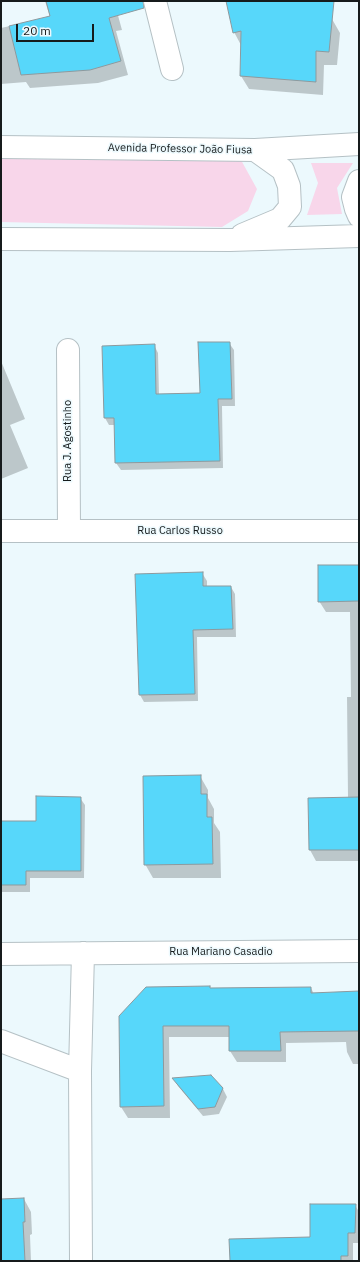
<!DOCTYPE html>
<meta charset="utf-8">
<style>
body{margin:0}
#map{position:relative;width:360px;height:1262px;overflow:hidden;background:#ecf9fd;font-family:"IBM Plex Sans",sans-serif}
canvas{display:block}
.frame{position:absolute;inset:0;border:2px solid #161b1c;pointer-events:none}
.scale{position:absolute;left:16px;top:24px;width:78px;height:18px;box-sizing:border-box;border:2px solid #161b1c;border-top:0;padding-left:5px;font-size:12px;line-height:14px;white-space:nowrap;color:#161b1c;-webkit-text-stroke:3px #ecf9fd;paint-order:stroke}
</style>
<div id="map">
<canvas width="360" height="1262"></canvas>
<div class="frame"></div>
<div class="scale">20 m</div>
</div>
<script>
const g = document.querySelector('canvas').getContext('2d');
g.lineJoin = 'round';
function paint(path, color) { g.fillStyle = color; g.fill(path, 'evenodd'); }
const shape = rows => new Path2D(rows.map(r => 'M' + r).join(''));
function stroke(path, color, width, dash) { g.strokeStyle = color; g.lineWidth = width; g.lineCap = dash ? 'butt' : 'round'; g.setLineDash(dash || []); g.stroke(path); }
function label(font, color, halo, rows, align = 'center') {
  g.font = font + ' "IBM Plex Sans",sans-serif'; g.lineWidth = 3; g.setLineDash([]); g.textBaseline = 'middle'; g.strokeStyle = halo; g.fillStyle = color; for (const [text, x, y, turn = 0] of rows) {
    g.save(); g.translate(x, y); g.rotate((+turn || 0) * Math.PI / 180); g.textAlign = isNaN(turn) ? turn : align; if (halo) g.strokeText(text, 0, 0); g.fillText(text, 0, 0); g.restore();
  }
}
const green = shape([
 [1,159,241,160,257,189,248,211,222,227,1,222],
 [311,163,353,163,337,188,342,214,307,215,318,183]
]);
const shadow = shape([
 [45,1,114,1,122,30,116,31,128,75,98,83,30,88,26,82,1,84,1,28,50,17],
 [227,1,304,1,332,19,340,33,337,65,324,65,323,95,249,89,241,76,242,47,234,32],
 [229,343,234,350,235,406,222,406,223,468,121,470,116,463,115,425,109,425,105,418,154,345,158,353,159,395,201,394],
 [1,361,25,419,10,425,28,468,1,479],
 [359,566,359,861,316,861,310,850,348,798,347,697,351,697,350,612,326,612,319,601],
 [202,573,207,581,207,587,231,587,235,594,236,637,197,637,198,701,144,702,140,695],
 [200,776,208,790,208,798,214,809,214,823,220,832,221,878,153,878,145,864],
 [80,798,85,805,84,878,30,878,30,892,1,892,1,822,37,822],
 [147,988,311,988,314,994,359,992,359,1064,353,1064,347,1052,346,1042,286,1043,286,1062,237,1062,230,1051,230,1037,169,1037,170,1118,128,1118,121,1107],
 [211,1076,223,1089,227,1097,219,1114,203,1116,178,1086,174,1079],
 [24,1199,31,1212,32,1234,30,1235,31,1261,1,1261,1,1200],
 [355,1205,359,1212,359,1243,353,1243,353,1261,231,1261,311,1238]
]);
const building = shape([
 [46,1,143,1,144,8,109,18,121,61,90,70,21,75,9,26,50,16,46,1],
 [226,1,334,1,329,52,316,51,316,82,240,76,241,31,233,33,226,1],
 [198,342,230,342,232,399,218,399,220,461,115,463,114,418,104,418,102,346,155,344,156,394,200,393,198,342],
 [318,565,359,565,359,601,318,602,318,565],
 [203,572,203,586,231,586,233,629,193,630,195,694,139,695,135,574,203,572],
 [201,775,201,794,207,794,207,817,212,817,213,864,144,865,143,776,201,775],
 [36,796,81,797,81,871,26,871,26,885,1,885,1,821,36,821,36,796],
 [359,797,359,850,309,850,308,798,359,797],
 [210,986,210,988,311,987,311,993,359,991,359,1031,280,1032,281,1051,229,1051,229,1026,163,1026,164,1106,120,1107,119,1016,146,987,210,986],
 [211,1075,223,1088,215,1107,198,1109,172,1078,211,1075],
 [24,1198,25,1222,23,1222,25,1261,1,1261,1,1199,24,1198],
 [310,1204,356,1204,355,1233,348,1233,348,1256,341,1256,341,1261,230,1261,229,1239,310,1237,310,1204]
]);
const minor = shape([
 [155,1,172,69],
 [68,350,69,531],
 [1,531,359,531],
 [1,954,359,951],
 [1,1041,80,1071],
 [81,1261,80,1071,83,953]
]);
const secondary = shape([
 [1,147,255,150,359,144],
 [359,181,353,197,356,209,359,216],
 [242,235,280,219,290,207,289,186,283,170,255,150],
 [1,239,230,240,359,236]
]);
const streetNames = [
 ["Avenida Professor João Fiusa",180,149,1],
 ["Rua J. Agostinho",68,441,-90],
 ["Rua Carlos Russo",180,531],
 ["Rua Mariano Casadio",221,952]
];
paint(green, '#f8d6ea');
paint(shadow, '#0003');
paint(building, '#57d7fa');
stroke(building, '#8d999d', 1);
stroke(minor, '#b5c1c5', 24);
stroke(secondary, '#b5c1c5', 24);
stroke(minor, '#fff', 22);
stroke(secondary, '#fff', 22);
label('11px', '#161b1c', '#ecf9fd', streetNames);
</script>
